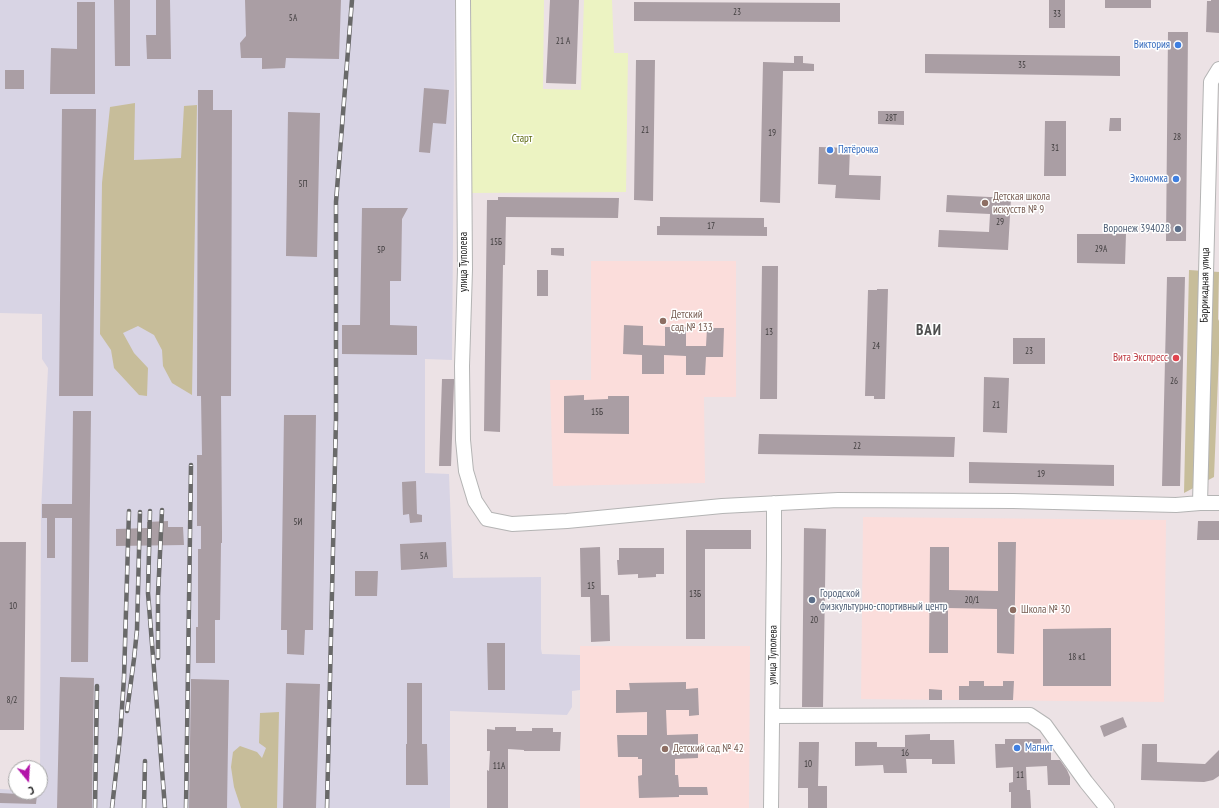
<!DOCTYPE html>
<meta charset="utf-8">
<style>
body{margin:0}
#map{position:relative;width:1219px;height:808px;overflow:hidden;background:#ece2e5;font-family:"PT Sans Narrow",sans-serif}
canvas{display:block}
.north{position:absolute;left:8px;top:760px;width:40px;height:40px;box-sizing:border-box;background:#fff;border:1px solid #a4a4a4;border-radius:50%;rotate:162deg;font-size:11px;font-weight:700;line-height:16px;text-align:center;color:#1b1b1b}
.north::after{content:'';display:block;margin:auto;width:14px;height:18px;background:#b313a9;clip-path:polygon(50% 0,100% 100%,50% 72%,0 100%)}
</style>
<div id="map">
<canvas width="1219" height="808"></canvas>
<div class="north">С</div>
</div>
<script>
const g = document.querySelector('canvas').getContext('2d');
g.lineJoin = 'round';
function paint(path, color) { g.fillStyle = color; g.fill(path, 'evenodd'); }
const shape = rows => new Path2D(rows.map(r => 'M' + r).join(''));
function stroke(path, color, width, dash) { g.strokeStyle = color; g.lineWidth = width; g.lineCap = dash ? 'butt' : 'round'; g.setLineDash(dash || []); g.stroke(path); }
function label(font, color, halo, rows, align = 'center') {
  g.font = font + ' "PT Sans Narrow",sans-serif'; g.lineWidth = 3; g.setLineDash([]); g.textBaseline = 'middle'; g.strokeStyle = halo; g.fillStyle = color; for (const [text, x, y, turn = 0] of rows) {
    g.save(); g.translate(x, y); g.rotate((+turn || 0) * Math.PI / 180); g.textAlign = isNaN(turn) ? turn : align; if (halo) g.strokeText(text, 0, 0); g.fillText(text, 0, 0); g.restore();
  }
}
const industrial = shape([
 [0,0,455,0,452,360,425,359,425,473,449,474,453,578,541,577,541,649,542,654,580,655,580,690,572,691,572,707,567,715,450,711,450,808,0,808,0,789,16,790,16,792,40,792,41,511,48,368,42,359,42,314,0,313]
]);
const education = shape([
 [591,261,736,261,736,397,704,397,705,483,553,486,550,380,591,380],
 [863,517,1166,520,1164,702,861,699],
 [580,646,750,646,749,808,580,808]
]);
const forest = shape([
 [135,103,134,160,181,158,184,106,197,105,192,395,172,383,163,366,162,350,154,335,138,326,123,333,134,353,148,368,147,396,139,395,114,368,111,350,100,334,102,183,110,107],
 [1189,270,1219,272,1218,319,1219,321,1219,353,1214,477,1184,493],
 [279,712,277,808,241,808,234,787,231,767,233,752,240,746,257,752,262,758,266,748,259,743,260,713]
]);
const park = shape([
 [469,0,544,0,543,89,581,90,584,0,612,0,614,53,628,53,626,192,467,193]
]);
const building = shape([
 [114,0,130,0,130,66,115,66],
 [156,0,170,0,171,59,147,59,146,35,156,35],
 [245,0,341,0,339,59,286,58,285,68,262,69,262,58,241,58,240,43,246,36],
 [550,0,579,0,576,84,546,83],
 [1049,0,1065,0,1065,28,1049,28],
 [1105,0,1151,0,1151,8,1105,8],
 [1211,0,1219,0,1219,33,1206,32,1207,1,1211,1],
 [77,2,95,2,95,94,50,94,51,48,77,49],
 [634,2,840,3,840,22,634,21],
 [1168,32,1188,32,1186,241,1166,241],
 [925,54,1120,56,1120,76,925,73],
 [794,56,803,56,803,63,814,64,814,71,783,71,780,203,760,202,763,62,794,63],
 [636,60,655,60,653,201,634,200],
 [5,70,24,70,24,89,5,89],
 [424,88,449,90,446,124,433,123,430,153,419,152],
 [198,90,213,90,213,110,232,110,231,396,221,396,222,533,222,543,221,543,220,620,215,620,215,663,196,663,196,627,198,627,198,549,201,549,201,526,197,526,197,455,202,455,201,396,197,396],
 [62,109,96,109,93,396,59,396],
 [878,111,904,111,904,125,878,124],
 [288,112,320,113,317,257,286,256],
 [1110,118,1121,118,1121,131,1109,131],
 [1045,121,1066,121,1066,176,1044,176],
 [819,147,850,148,849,175,881,176,880,200,835,198,836,185,818,184],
 [947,195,1011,198,1008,250,938,247,939,230,989,232,990,214,946,212],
 [498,197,619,198,618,218,506,217,505,265,503,265,500,432,484,431,487,200,498,200],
 [362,208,408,208,402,219,401,281,390,281,390,325,417,326,417,355,342,354,342,325,360,325],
 [660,217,764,218,764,227,767,227,767,236,657,235,657,226,660,226],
 [1077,234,1126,234,1125,264,1077,263],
 [551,248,564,248,564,256,551,255],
 [762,266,778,266,777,399,760,399],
 [537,270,548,270,548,296,537,296],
 [1167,277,1185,277,1180,486,1162,486],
 [877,289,888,289,885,399,874,399,874,396,865,396,868,290,877,290],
 [624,325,643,326,643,345,665,346,665,327,686,327,686,346,706,346,707,328,724,328,723,357,706,357,705,375,686,375,686,356,664,355,664,374,642,374,642,355,623,354],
 [1013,338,1045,338,1045,364,1013,364],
 [984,377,1009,378,1007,433,983,432],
 [442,379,454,379,454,383,451,466,439,466],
 [584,395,584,400,608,399,608,396,629,396,629,434,564,433,564,396],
 [73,411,91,411,88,662,71,662,72,518,55,518,55,558,47,558,47,518,42,518,42,504,72,504],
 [284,415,316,415,313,630,305,630,304,655,287,654,287,630,281,630],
 [759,434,955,437,954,457,758,454],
 [969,462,1114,465,1114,486,969,483],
 [416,481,417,514,422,515,422,522,410,523,409,514,403,515,402,482],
 [168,521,168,527,183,527,184,545,116,546,116,529,147,528,147,522],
 [1198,521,1219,521,1219,540,1197,540],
 [804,528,826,529,823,707,802,707],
 [686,530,751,530,751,549,705,549,705,639,686,639],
 [0,542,26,542,24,730,0,730],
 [446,542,447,567,401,570,400,544],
 [998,542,1016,542,1014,654,997,653,997,609,948,608,948,653,929,653,930,547,949,547,949,590,998,591],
 [600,547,601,595,609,595,610,641,591,642,590,597,581,597,580,548],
 [619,548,664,548,664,574,656,574,656,577,638,578,638,574,618,575,617,560,619,560],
 [355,571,378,571,377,596,355,596],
 [1111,628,1111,686,1043,686,1043,629],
 [487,643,505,643,505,690,488,690],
 [60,677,94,678,92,808,57,808],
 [191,679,229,680,227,808,189,808],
 [969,681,984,681,984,686,1003,686,1003,681,1014,681,1013,700,959,700,959,686,969,686],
 [686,682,686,689,698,688,699,715,689,716,689,710,666,710,667,735,698,734,698,758,675,759,675,775,678,775,679,787,707,787,708,795,679,795,679,797,639,798,638,776,642,775,642,759,638,759,638,757,618,757,617,735,647,735,647,712,616,713,616,690,630,690,629,683],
 [286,683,320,684,316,808,283,808],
 [407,683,422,683,422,744,427,744,428,785,406,785,406,744,407,744],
 [929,689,942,690,942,700,929,700],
 [1123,717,1127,727,1104,737,1100,726],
 [495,727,516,727,516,731,532,731,532,728,553,728,553,732,561,732,560,751,524,751,524,750,508,749,508,808,487,808,487,770,489,771,490,751,487,751,487,729,495,730],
 [930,734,930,740,954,740,955,764,932,764,932,759,906,759,907,773,884,773,883,765,855,766,855,742,877,742,877,747,905,747,905,735],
 [1005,739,1041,739,1041,744,1048,744,1051,748,1051,760,1060,760,1067,770,1070,777,1070,785,1048,785,1047,766,1026,767,1027,790,1030,790,1031,808,1011,808,1011,792,1009,792,1009,783,1013,782,1013,767,996,768,995,744,1005,744],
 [799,742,819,742,818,786,827,786,827,808,808,808,808,788,798,788],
 [1142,744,1157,744,1157,762,1205,764,1219,750,1219,776,1213,780,1204,782,1141,780],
 [0,793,37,795,36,804,0,803]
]);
const minor = shape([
 [463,0,465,269,462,366,463,440,466,471,475,501,487,519,512,524,567,521,722,506,838,500,1013,501,1176,505,1200,503,1219,503],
 [1200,503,1211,82,1219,69],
 [772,716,1030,715,1045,725,1086,782,1107,808],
 [771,808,774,556,774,503]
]);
const rail = shape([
 [150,511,148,593,165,808],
 [158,658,158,596,162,510],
 [127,711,134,659,137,630,140,512],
 [95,808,97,686],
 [112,808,120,737,124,678,129,511],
 [144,808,145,761],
 [186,808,191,465],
 [327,808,336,419,336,202,352,0]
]);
const markers = [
 [1178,45,4,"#3f7fe0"],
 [830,150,4,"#3f7fe0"],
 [1176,179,4,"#3f7fe0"],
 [985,203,4,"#8d6e63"],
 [1178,229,4,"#5c6f8a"],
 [663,321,4,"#8d6e63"],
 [1176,358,4,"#e0444e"],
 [812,600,4,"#5c6f8a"],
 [1013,610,4,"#8d6e63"],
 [1017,748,4,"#3f7fe0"],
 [665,749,4,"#8d6e63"]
];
const numberNames = [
 ["23",737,12],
 ["33",1057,14],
 ["5А",293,18],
 ["21 А",563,41],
 ["35",1022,65],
 ["28Т",891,118],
 ["21",645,130],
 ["19",772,133],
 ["28",1177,137],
 ["31",1055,148],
 ["5П",303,184],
 ["29",1000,222],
 ["17",711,226],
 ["15Б",496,242],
 ["29А",1101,249],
 ["5Р",381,250],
 ["13",769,332],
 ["24",876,346],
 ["23",1029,351],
 ["26",1174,381],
 ["21",996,405],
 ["15Б",597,412],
 ["22",857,446],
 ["19",1041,474],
 ["5И",298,522],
 ["5А",424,556],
 ["15",591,586],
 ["13Б",695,594],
 ["20/1",972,600],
 ["10",13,606],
 ["20",814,620],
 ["18 к1",1077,657],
 ["8/2",12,700],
 ["16",905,753],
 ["10",808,764],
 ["11А",499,766],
 ["11",1020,775]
];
const shopNames = [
 ["Виктория",1170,45],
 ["Пятёрочка",838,150,"left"],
 ["Экономка",1168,179],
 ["Магнит",1025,748,"left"]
];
const parkNames = [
 ["Старт",522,139]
];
const educationNames = [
 ["Детская школа",993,197],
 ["искусств № 9",993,210],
 ["Детский",671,315],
 ["сад № 133",671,328],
 ["Школа № 30",1021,610],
 ["Детский сад № 42",673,749]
];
const serviceNames = [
 ["Воронеж 394028",1170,229],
 ["Городской",820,594,"left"],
 ["физкультурно-спортивный центр",820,607,"left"]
];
const streetNames = [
 ["улица Туполева",464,262,-90],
 ["Баррикадная улица",1205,285,-89],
 ["улица Туполева",773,655,-89]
];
const healthNames = [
 ["Вита Экспресс",1168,358]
];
const districtNames = [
 ["ВАИ",929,331]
];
paint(industrial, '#d8d4e4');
paint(education, '#fbdddb');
paint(forest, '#c7bd9a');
paint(park, '#ecf3c2');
paint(building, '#aa9ea4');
stroke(minor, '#b4b4b4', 16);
stroke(minor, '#fff', 14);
stroke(rail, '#696969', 4.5);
stroke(rail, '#fff', 3, [9]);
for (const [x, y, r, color] of markers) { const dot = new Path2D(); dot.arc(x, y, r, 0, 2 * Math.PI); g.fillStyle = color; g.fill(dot); stroke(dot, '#fff', 1.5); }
label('9px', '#3f3c3d', null, numberNames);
label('11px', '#366cbe', '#fff', shopNames, 'right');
label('11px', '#606d16', '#fff', parkNames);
label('11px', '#785e54', '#fff', educationNames, 'left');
label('11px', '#4e5e75', '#fff', serviceNames, 'right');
label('11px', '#1b1b1b', '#fff', streetNames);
label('11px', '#be3a42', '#fff', healthNames, 'right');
g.letterSpacing = '1px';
label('bold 15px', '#4e4e4e', '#fff', districtNames);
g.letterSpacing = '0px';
</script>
